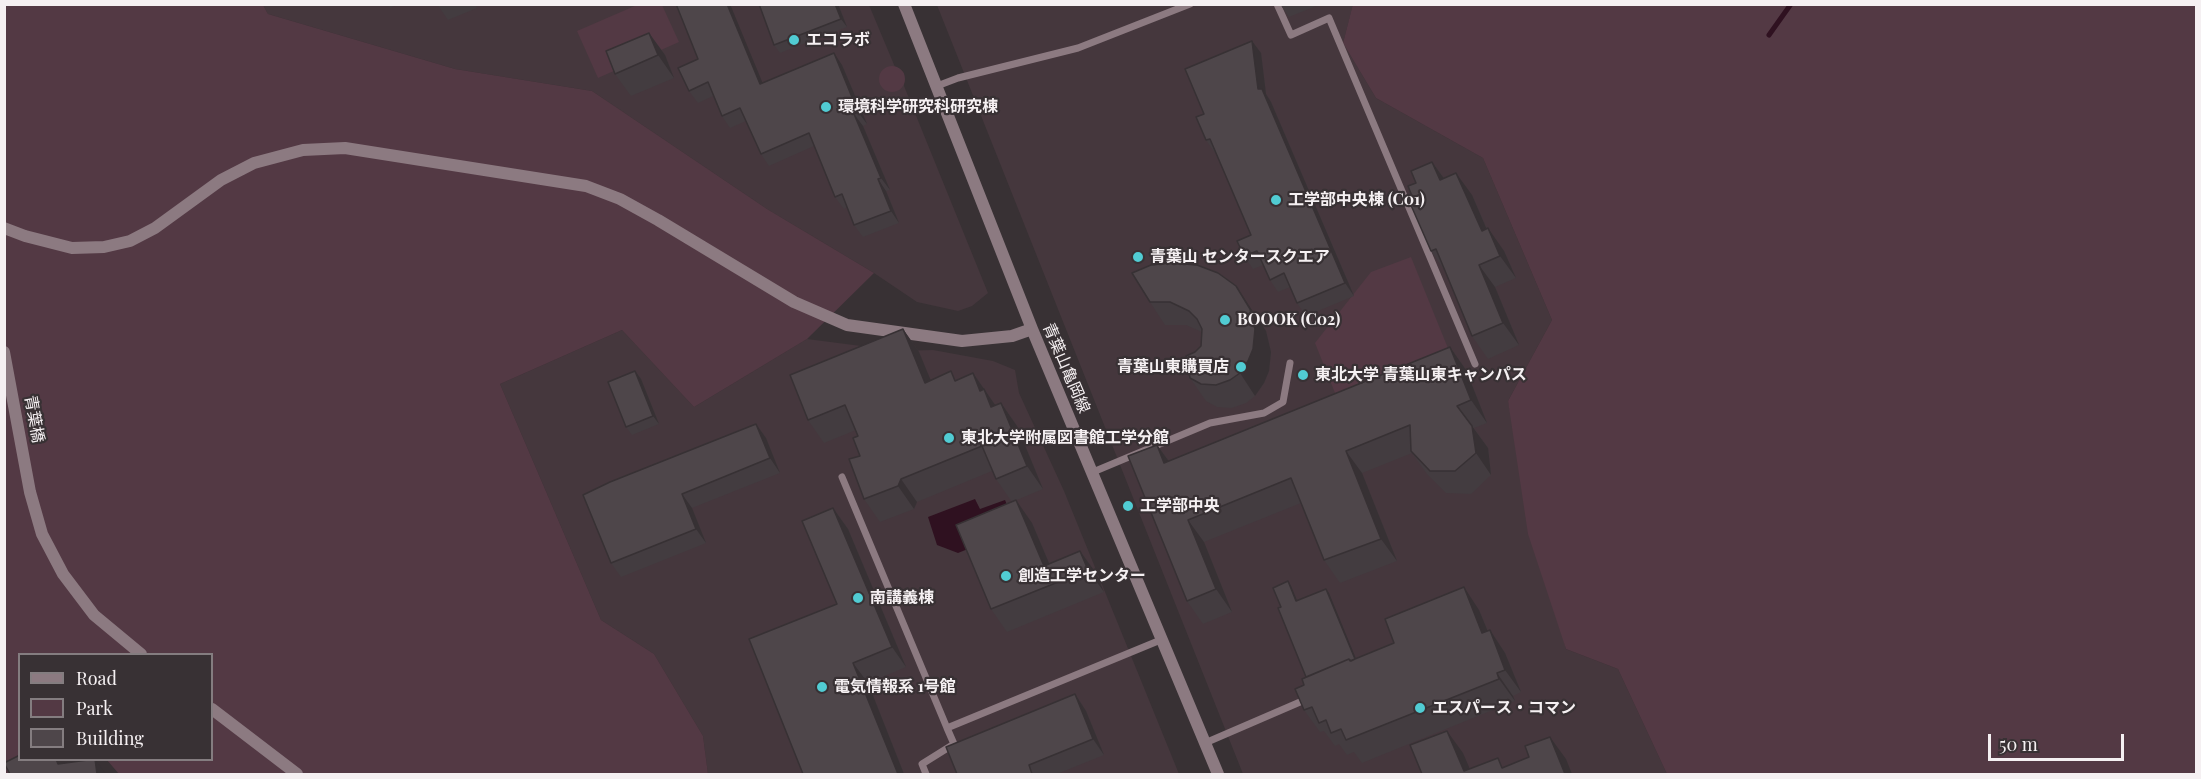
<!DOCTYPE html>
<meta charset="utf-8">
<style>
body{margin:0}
#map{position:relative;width:2201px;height:779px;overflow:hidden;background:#383134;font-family:"Playfair Display",serif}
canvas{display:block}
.frame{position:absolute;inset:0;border:6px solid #f5f0f2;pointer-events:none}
.legend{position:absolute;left:18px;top:653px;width:195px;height:108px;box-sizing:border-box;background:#383134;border:2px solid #847d80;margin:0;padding:8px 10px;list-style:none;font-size:18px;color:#f5f0f2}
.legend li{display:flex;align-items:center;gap:12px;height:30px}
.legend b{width:30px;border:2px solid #847d80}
.scale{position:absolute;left:1988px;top:734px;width:136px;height:27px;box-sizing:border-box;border:3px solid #f5f0f2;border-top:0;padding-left:8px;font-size:18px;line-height:21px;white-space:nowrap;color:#f5f0f2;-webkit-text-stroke:4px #383134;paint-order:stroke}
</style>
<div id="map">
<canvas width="2201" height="779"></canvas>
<div class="frame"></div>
<ul class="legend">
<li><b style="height:8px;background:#8c7a81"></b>Road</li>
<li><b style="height:16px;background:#533944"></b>Park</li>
<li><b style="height:16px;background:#4e464a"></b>Building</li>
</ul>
<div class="scale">50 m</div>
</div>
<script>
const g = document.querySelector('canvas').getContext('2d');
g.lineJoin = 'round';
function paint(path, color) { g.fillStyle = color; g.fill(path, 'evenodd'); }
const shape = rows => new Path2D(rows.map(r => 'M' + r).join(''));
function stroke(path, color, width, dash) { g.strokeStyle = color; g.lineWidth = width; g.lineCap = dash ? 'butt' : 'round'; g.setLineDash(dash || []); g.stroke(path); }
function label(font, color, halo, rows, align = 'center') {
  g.font = font + ' "Playfair Display","Noto Sans JP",serif'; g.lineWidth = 4.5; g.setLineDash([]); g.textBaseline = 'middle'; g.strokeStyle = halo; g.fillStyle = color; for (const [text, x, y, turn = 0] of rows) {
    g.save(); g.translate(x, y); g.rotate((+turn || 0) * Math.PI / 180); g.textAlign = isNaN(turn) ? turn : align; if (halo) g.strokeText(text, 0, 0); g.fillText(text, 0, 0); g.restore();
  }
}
const built = shape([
 [263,5,869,5,895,67,904,73,904,86,988,293,972,306,958,311,917,302,874,273,767,209,592,91,455,69,268,14],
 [937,5,1353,5,1343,43,1376,98,1483,158,1552,320,1508,401,1566,649,1618,669,1667,774,1243,774],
 [622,330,694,407,807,339,900,351,933,350,993,361,1015,370,1019,393,1064,491,1179,774,708,774,703,736,654,654,601,620,500,384]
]);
const green = shape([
 [1353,4,2196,5,2196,774,1667,774,1618,669,1566,649,1528,534,1508,401,1552,320,1483,158,1376,98,1343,43],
 [5,5,263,5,268,14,455,69,592,91,767,209,874,273,807,339,694,407,622,330,500,384,601,620,654,654,703,736,708,774,119,774,107,760,212,760,212,654,20,654,20,760,22,774,5,774],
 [637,5,662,5,679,42,598,78,577,31],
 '879 79a13 13 0 1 1 26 0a13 13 0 1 1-26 0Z',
 [1411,257,1454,363,1341,408,1315,343,1371,272]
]);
const water = shape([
 [975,499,980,509,1005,500,1017,529,958,553,937,545,928,517]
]);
const stream = shape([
 [1769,35,1791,4]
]);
const service = shape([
 [1277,4,1291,35,1329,18,1475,364],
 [937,86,958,78,1078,48,1190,4],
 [1093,472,1210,423,1264,413,1283,402,1290,363],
 [842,477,947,728,1163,639],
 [1205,743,1307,699],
 [926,774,922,764,954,744,947,728]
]);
const tertiary = shape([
 [904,4,1032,329,1218,774],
 [4,228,25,236,72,248,104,247,130,241,155,228,221,180,254,163,303,150,345,148,586,186,620,199,658,220,794,302,847,325,962,341,1012,336,1032,329],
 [4,352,30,492,42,534,63,574,94,615,141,654],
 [212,709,297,774]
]);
const wall = shape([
 [388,4,399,4,390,8],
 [437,4,475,4,477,8,448,20],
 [838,4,847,27,780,53,774,45],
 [1280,4,1321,4,1289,17],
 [649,33,665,55,674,78,631,96,615,74],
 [1252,41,1261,53,1266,94,1271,102,1354,296,1306,316,1297,303,1290,287,1278,292,1270,280,1263,265,1253,269,1244,256,1251,235,1216,152,1215,153,1206,140,1204,114],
 [842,65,867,124,863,126,890,190,886,191,899,223,863,237,854,225,847,207,844,209,835,197,814,146,769,166,761,154,746,121,730,128,722,116,713,96,698,103,689,91,678,68,763,83],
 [1432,162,1444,178,1472,195,1487,229,1504,251,1516,278,1495,287,1519,345,1488,359,1472,336,1447,274,1431,251,1414,201,1416,183],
 [1132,273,1251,309,1266,331,1271,352,1269,371,1264,383,1255,396,1246,403,1232,408,1217,407,1206,401,1190,378,1195,352,1201,346,1202,332,1186,325,1165,325,1150,302],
 [903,329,919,352,930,380,957,380,973,373,995,405,1001,403,1017,426,1043,489,1012,502,996,479,992,471,917,502,914,509,880,522,864,499,858,436,856,430,824,443,808,420],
 [1450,347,1466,370,1487,423,1474,428,1488,448,1491,475,1471,494,1446,493,1427,474,1412,453,1362,473,1397,561,1340,583,1324,560,1301,503,1204,542,1232,612,1203,624,1187,601,1157,445,1169,461],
 [635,371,641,379,659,424,632,435,626,427],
 [756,424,766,438,780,473,692,508,706,543,621,577,611,563],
 [833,508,848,529,906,667,868,683,904,774,803,774,837,604],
 [1032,523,1049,563,1080,551,1096,573,1104,592,1007,632,991,609],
 [1288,581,1291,586,1297,600,1326,589,1329,593,1356,659,1479,610,1488,631,1490,630,1505,653,1521,692,1513,696,1515,701,1362,763,1354,752,1347,755,1339,744,1335,746,1324,731,1320,732,1304,710,1306,677,1281,607],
 [1075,694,1086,711,1104,755,1057,774,957,774]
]);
const shadedWall = shape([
 [727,4,730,4,768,96,760,84],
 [835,4,838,4,847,27,841,19],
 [649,33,665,55,674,78,658,55],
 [1252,41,1261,53,1266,94,1271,102,1354,296,1345,283,1258,89],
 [834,53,842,65,867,124,858,112],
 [854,114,863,126,890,190,881,178],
 [1432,162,1448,184,1440,180],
 [1456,173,1472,195,1497,253,1482,231],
 [878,179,886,191,899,223,891,211],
 [1488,228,1504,251,1516,278,1500,256],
 [1479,265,1495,287,1519,345,1503,323],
 [1236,286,1266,331,1271,352,1269,371,1264,383,1255,396,1240,373],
 [903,329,919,352,941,405,925,383],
 [1450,347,1466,370,1487,423,1471,400],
 [635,371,641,379,659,424,653,416],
 [973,373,1000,412,1007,429,980,391],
 [1001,403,1017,426,1043,489,1027,466],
 [756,424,766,438,780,473,770,458],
 [1472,426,1488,448,1491,475,1476,453],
 [1157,445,1173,467,1164,463],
 [1346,451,1362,473,1397,561,1381,539],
 [901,479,917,502,914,509,898,486],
 [682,494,692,508,706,543,696,529],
 [1016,500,1032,523,1057,582,1044,566],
 [833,508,848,529,906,667,892,647],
 [1188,520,1204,542,1232,612,1216,589],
 [1080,551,1096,573,1104,592,1088,570],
 [1288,581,1291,586,1299,605,1296,601],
 [1464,587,1479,610,1498,656,1482,633],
 [1326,589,1329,593,1361,671,1358,666],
 [1490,630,1505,653,1521,692,1505,670],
 [853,663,868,683,904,774,898,774],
 [1497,673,1513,696,1515,701,1499,679],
 [1075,694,1086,711,1104,755,1093,739],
 [1447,731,1463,753,1472,774,1464,771],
 [1550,737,1566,759,1572,774,1565,774],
 [95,759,106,774,97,774]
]);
const building = shape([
 [676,4,727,4,760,84,834,53,858,112,854,114,881,178,878,179,891,211,854,225,842,194,835,197,809,133,761,154,740,108,722,116,708,82,689,91,678,68,698,59,676,4],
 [759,4,835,4,841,19,774,45,759,4],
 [649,33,658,55,615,74,606,51,649,33],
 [1252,41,1258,89,1262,89,1345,283,1297,303,1284,273,1270,280,1257,251,1244,256,1237,241,1251,235,1210,139,1206,140,1196,117,1204,114,1185,69,1252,41],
 [1432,162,1440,180,1456,173,1482,231,1488,228,1500,256,1479,265,1503,323,1472,336,1436,249,1431,251,1410,203,1414,201,1408,186,1416,183,1411,171,1432,162],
 [1171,263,1197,265,1218,273,1236,286,1250,309,1255,329,1253,349,1248,361,1240,373,1230,380,1216,385,1201,384,1190,378,1186,356,1195,352,1201,346,1202,329,1197,319,1189,311,1170,302,1150,302,1132,273,1151,265,1171,263],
 [903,329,925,383,951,371,955,381,973,373,980,391,984,389,991,407,1001,403,1027,466,996,479,982,446,901,479,898,486,864,499,849,459,860,456,853,438,858,436,845,405,808,420,790,375,903,329],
 [1450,347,1471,400,1457,406,1472,426,1476,453,1455,471,1430,471,1411,451,1410,425,1346,451,1381,539,1324,560,1291,478,1188,520,1216,589,1187,601,1128,456,1157,445,1164,463,1450,347],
 [635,371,653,416,626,427,608,382,635,371],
 [756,424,770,458,682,494,696,529,611,563,583,495,610,482,756,424],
 [1016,500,1044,566,1080,551,1088,570,991,609,956,525,1016,500],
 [833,508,892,647,853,663,898,774,803,774,749,639,837,604,802,521,833,508],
 [1288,581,1296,601,1326,589,1355,659,1351,661,1349,659,1306,677,1278,608,1281,607,1273,588,1288,581],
 [1464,587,1482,633,1490,630,1505,670,1497,673,1499,679,1346,740,1341,729,1331,733,1326,720,1319,723,1312,707,1304,710,1295,689,1304,685,1302,679,1349,659,1350,661,1394,643,1385,619,1464,587],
 [1075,694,1093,739,1029,765,1032,774,957,774,946,747,1075,694],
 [1447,731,1464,771,1498,758,1502,768,1529,757,1525,746,1550,737,1565,774,1422,774,1410,745,1447,731],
 [20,755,20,759,56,759,58,764,95,759,97,774,10,774,4,763,20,755]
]);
const markers = [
 [794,40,6,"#51ccd3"],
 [826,107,6,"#51ccd3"],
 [1276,200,6,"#51ccd3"],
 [1138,257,6,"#51ccd3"],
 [1225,320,6,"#51ccd3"],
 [1241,367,6,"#51ccd3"],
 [1303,375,6,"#51ccd3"],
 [949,438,6,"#51ccd3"],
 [1128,506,6,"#51ccd3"],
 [1006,576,6,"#51ccd3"],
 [858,598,6,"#51ccd3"],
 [822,687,6,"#51ccd3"],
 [1420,708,6,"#51ccd3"]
];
const poiNames = [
 ["エコラボ",806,40],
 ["環境科学研究科研究棟",838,107],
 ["工学部中央棟 (C01)",1288,200],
 ["青葉山 センタースクエア",1150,257],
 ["BOOOK (C02)",1237,320],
 ["青葉山東購買店",1229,367,"right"],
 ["東北大学 青葉山東キャンパス",1315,375],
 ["東北大学附属図書館工学分館",961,438],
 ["工学部中央",1140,506],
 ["創造工学センター",1018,576],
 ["南講義棟",870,598],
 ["電気情報系 1号館",834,687],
 ["エスパース・コマン",1432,708]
];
const streetNames = [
 ["青葉山亀岡線",1066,368,67],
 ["青葉橋",34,419,80]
];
paint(built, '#45373d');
paint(green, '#533944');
paint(water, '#2f1120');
stroke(stream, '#2f1120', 5);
stroke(service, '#8c7a81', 7);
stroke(tertiary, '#8c7a81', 12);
paint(wall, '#433c40');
paint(shadedWall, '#373134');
paint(building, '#4e464a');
stroke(building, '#373134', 1.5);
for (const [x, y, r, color] of markers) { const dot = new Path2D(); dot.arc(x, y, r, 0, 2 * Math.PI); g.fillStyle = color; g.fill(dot); stroke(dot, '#383134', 2); }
label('bold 16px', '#f5f0f2', '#383134', poiNames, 'left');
label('16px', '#f5f0f2', '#383134', streetNames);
</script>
